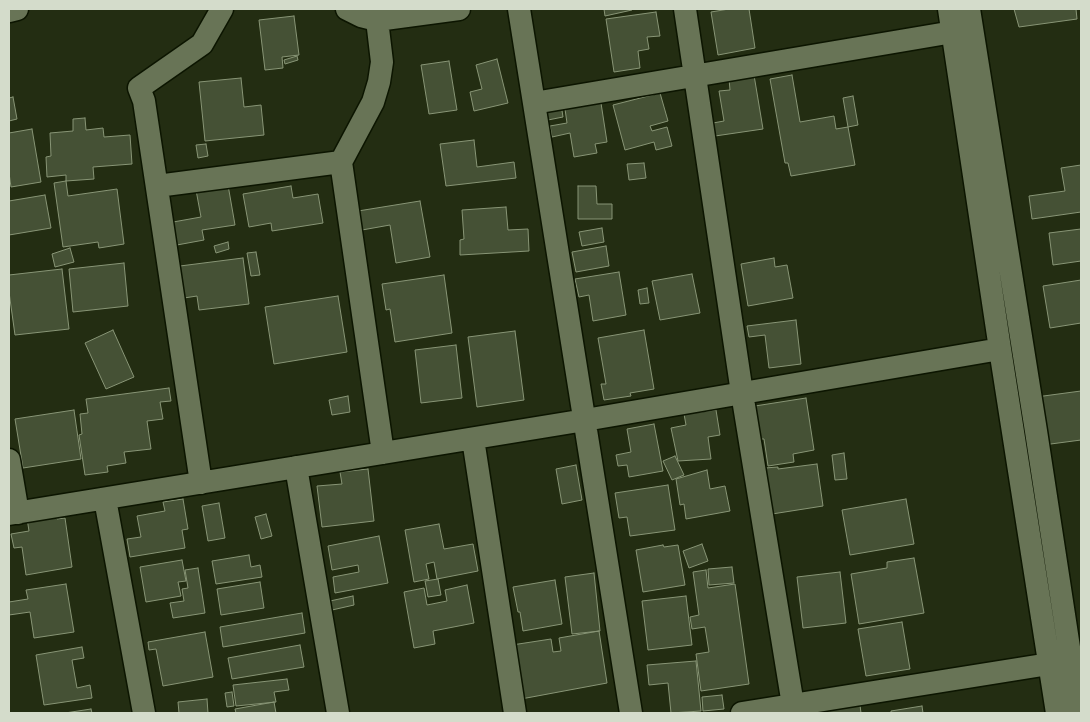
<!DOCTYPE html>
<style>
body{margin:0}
#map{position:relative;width:1090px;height:722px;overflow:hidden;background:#232d12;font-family:"Space Grotesk",sans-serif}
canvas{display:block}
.frame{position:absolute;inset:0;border:10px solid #d4dccb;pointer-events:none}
</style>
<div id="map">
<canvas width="1090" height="722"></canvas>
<div class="frame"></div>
</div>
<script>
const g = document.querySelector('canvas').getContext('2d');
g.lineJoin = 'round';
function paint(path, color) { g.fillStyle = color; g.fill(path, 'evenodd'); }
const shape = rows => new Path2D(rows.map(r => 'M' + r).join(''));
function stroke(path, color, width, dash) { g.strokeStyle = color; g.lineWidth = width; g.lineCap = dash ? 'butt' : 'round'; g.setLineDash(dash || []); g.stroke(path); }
const building = shape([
 [604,9,632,9,632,10,605,16,604,9],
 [729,9,749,9,755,48,718,55,711,12,729,9],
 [1014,9,1076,9,1077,19,1019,27,1014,9],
 [656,12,660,36,647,37,649,49,638,51,640,68,614,72,606,19,656,12],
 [294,16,299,55,282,57,283,68,265,70,259,20,294,16],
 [297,56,298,60,285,64,284,60,297,56],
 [497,59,508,103,474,111,470,92,482,89,476,65,497,59],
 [449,61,457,110,429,114,421,65,449,61],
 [754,75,763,129,715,136,713,123,724,121,719,91,730,90,729,79,754,75],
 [792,75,800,122,834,116,836,129,848,127,855,165,791,176,788,163,785,163,770,79,792,75],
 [241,78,244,107,261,105,264,135,205,141,199,82,241,78],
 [660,93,668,121,650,126,652,131,667,127,672,146,656,150,654,142,625,150,613,105,660,93],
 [853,96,858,125,848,127,843,98,853,96],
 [13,97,17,119,9,121,9,98,13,97],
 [601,103,607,142,595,144,597,153,574,157,570,133,552,137,550,126,567,123,565,109,601,103],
 [561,104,563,117,548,120,545,107,561,104],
 [85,118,86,130,103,128,104,137,130,135,132,164,93,167,94,179,66,181,66,175,47,177,46,157,51,156,50,133,73,131,73,119,85,118],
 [32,129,41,182,11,187,9,173,9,133,32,129],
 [474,140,477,167,514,162,516,178,446,186,440,144,474,140],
 [206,144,208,156,198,158,196,145,206,144],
 [644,163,646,178,629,180,627,164,644,163],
 [1081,165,1081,212,1032,219,1029,196,1065,191,1061,168,1081,165],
 [66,181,68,196,117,189,124,244,99,248,98,242,63,247,54,183,66,181],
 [228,185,235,225,202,230,204,240,166,247,162,224,201,217,196,190,228,185],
 [291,186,293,198,318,194,323,223,272,231,271,223,249,227,243,194,291,186],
 [578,186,596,186,597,204,612,204,612,219,578,219,578,186],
 [45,195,51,228,9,235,9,201,45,195],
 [420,201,430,257,396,263,390,225,362,230,358,211,420,201],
 [506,207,508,230,528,229,529,251,460,255,460,240,464,239,462,210,506,207],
 [602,228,604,242,582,246,579,232,602,228],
 [1081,229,1081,261,1053,265,1049,233,1081,229],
 [228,242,229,249,216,253,214,246,228,242],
 [606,246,609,266,576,272,572,252,606,246],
 [70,248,74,262,55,267,52,254,70,248],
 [256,252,260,275,251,276,247,253,256,252],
 [243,258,249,304,199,310,197,296,184,298,180,266,243,258],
 [774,258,775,267,787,265,793,298,748,306,741,264,774,258],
 [124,263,128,306,73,312,69,269,124,263],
 [62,269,69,329,15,335,9,292,9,275,62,269],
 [619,272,626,315,593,321,589,295,579,297,575,279,619,272],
 [692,274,700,313,660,320,652,281,692,274],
 [444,275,452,333,395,342,390,309,386,310,382,284,444,275],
 [1081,280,1081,323,1050,328,1043,286,1081,280],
 [647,288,649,303,640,304,638,290,647,288],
 [338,296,347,352,274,364,265,307,338,296],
 [796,320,801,364,769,368,765,335,749,337,747,326,796,320],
 [113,330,134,377,106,389,85,343,113,330],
 [644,330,654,389,630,393,631,396,604,400,601,384,606,384,598,338,644,330],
 [515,331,524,400,477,407,468,337,515,331],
 [456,345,462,398,421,403,415,350,456,345],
 [169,388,171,401,160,402,163,419,147,421,151,449,124,452,126,463,107,466,108,472,85,475,79,435,82,434,80,414,88,413,86,399,169,388],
 [1081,391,1081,440,1043,445,1036,397,1081,391],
 [348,396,350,412,332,415,329,400,348,396],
 [806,398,814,450,793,454,794,462,768,466,764,439,761,439,755,406,806,398],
 [74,410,81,459,23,468,15,419,74,410],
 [716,410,720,435,708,437,711,459,678,461,671,428,686,425,684,414,716,410],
 [654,424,663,471,629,477,627,465,618,466,616,455,631,452,627,429,654,424],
 [844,453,847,479,835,480,832,455,844,453],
 [675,456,684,475,672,480,663,461,675,456],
 [817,464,823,506,772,514,765,468,778,467,778,469,817,464],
 [576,465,582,500,562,504,556,469,576,465],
 [368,469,374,521,322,527,317,486,342,484,340,472,368,469],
 [707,470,710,489,725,486,730,511,686,519,684,504,680,505,676,479,707,470],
 [668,485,675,530,630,536,627,517,619,518,615,493,668,485],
 [183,499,188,529,182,530,185,548,130,557,127,539,141,537,137,516,165,511,163,502,183,499],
 [906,499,914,544,850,555,842,510,906,499],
 [219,503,225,538,208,541,202,506,219,503],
 [56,507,57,519,65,518,72,567,26,575,22,547,14,548,11,534,29,531,26,512,56,507],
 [266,514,272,536,261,539,255,517,266,514],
 [439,524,444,549,473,544,478,571,437,579,434,562,426,564,429,579,414,582,405,530,439,524],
 [379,536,388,583,335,593,333,577,359,572,358,565,332,570,328,546,379,536],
 [702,544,708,561,689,568,683,551,702,544],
 [663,545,664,547,678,545,685,585,643,592,636,550,663,545],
 [249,555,251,567,260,565,262,577,216,584,212,561,249,555],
 [914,558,924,613,859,624,851,574,887,568,887,562,914,558],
 [182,560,186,581,178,582,181,596,146,602,140,567,182,560],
 [732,567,734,583,709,585,708,569,732,567],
 [198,568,205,613,173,618,170,603,184,601,182,589,188,588,185,570,198,568],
 [706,570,708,588,735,584,749,684,701,691,696,654,709,652,705,627,692,629,690,617,699,615,693,572,706,570],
 [840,572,846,623,803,628,797,577,840,572],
 [594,573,600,631,572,634,565,577,594,573],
 [438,579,441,595,428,597,425,581,438,579],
 [555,580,562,624,523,631,520,612,518,612,513,587,555,580],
 [260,582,264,608,221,615,217,589,260,582],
 [66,584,74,632,34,638,30,612,9,615,9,602,28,599,26,590,66,584],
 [467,585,474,623,433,631,435,644,414,648,404,592,424,588,427,605,447,601,445,590,467,585],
 [353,596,354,605,332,610,330,601,353,596],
 [686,596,692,645,648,650,642,601,686,596],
 [302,613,305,633,223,647,220,627,302,613],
 [902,622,910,669,866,676,858,629,902,622],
 [599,631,607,683,521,699,512,645,551,639,553,652,561,651,559,638,599,631],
 [205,632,213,677,163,686,156,649,149,650,148,642,205,632],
 [300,645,304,667,232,679,228,658,300,645],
 [82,647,84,658,72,660,77,688,90,685,92,698,44,705,36,655,82,647],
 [696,661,701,711,671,713,668,683,649,685,647,665,696,661],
 [287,679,289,690,274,692,276,702,236,706,233,685,287,679],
 [232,692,234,706,227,707,225,693,232,692],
 [722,695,724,709,703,711,702,697,722,695],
 [207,699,208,713,179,713,178,702,207,699],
 [274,702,276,713,236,713,235,709,274,702],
 [860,705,861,713,820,713,820,711,860,705],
 [922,706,923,713,891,713,891,711,922,706],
 [91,709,92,713,65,713,91,709]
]);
const minor = shape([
 [347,9,361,16,377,20,459,9],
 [519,9,631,713],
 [685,9,742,393,793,705],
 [949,9,1000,349,1057,713],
 [969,9,1036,431,1079,713],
 [9,11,17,9],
 [377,20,382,62,379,82,373,102,341,162,383,453],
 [534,103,953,32],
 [157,186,341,162],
 [473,439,515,713],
 [9,460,18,513],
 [296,467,338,713],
 [201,483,144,101,139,88,202,44,222,9],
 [105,499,144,713],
 [9,514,585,420,1000,349],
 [742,713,1049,664,1060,671]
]);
paint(building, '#455135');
stroke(building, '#889576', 1);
stroke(minor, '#0c1500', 25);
stroke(minor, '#687456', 22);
</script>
